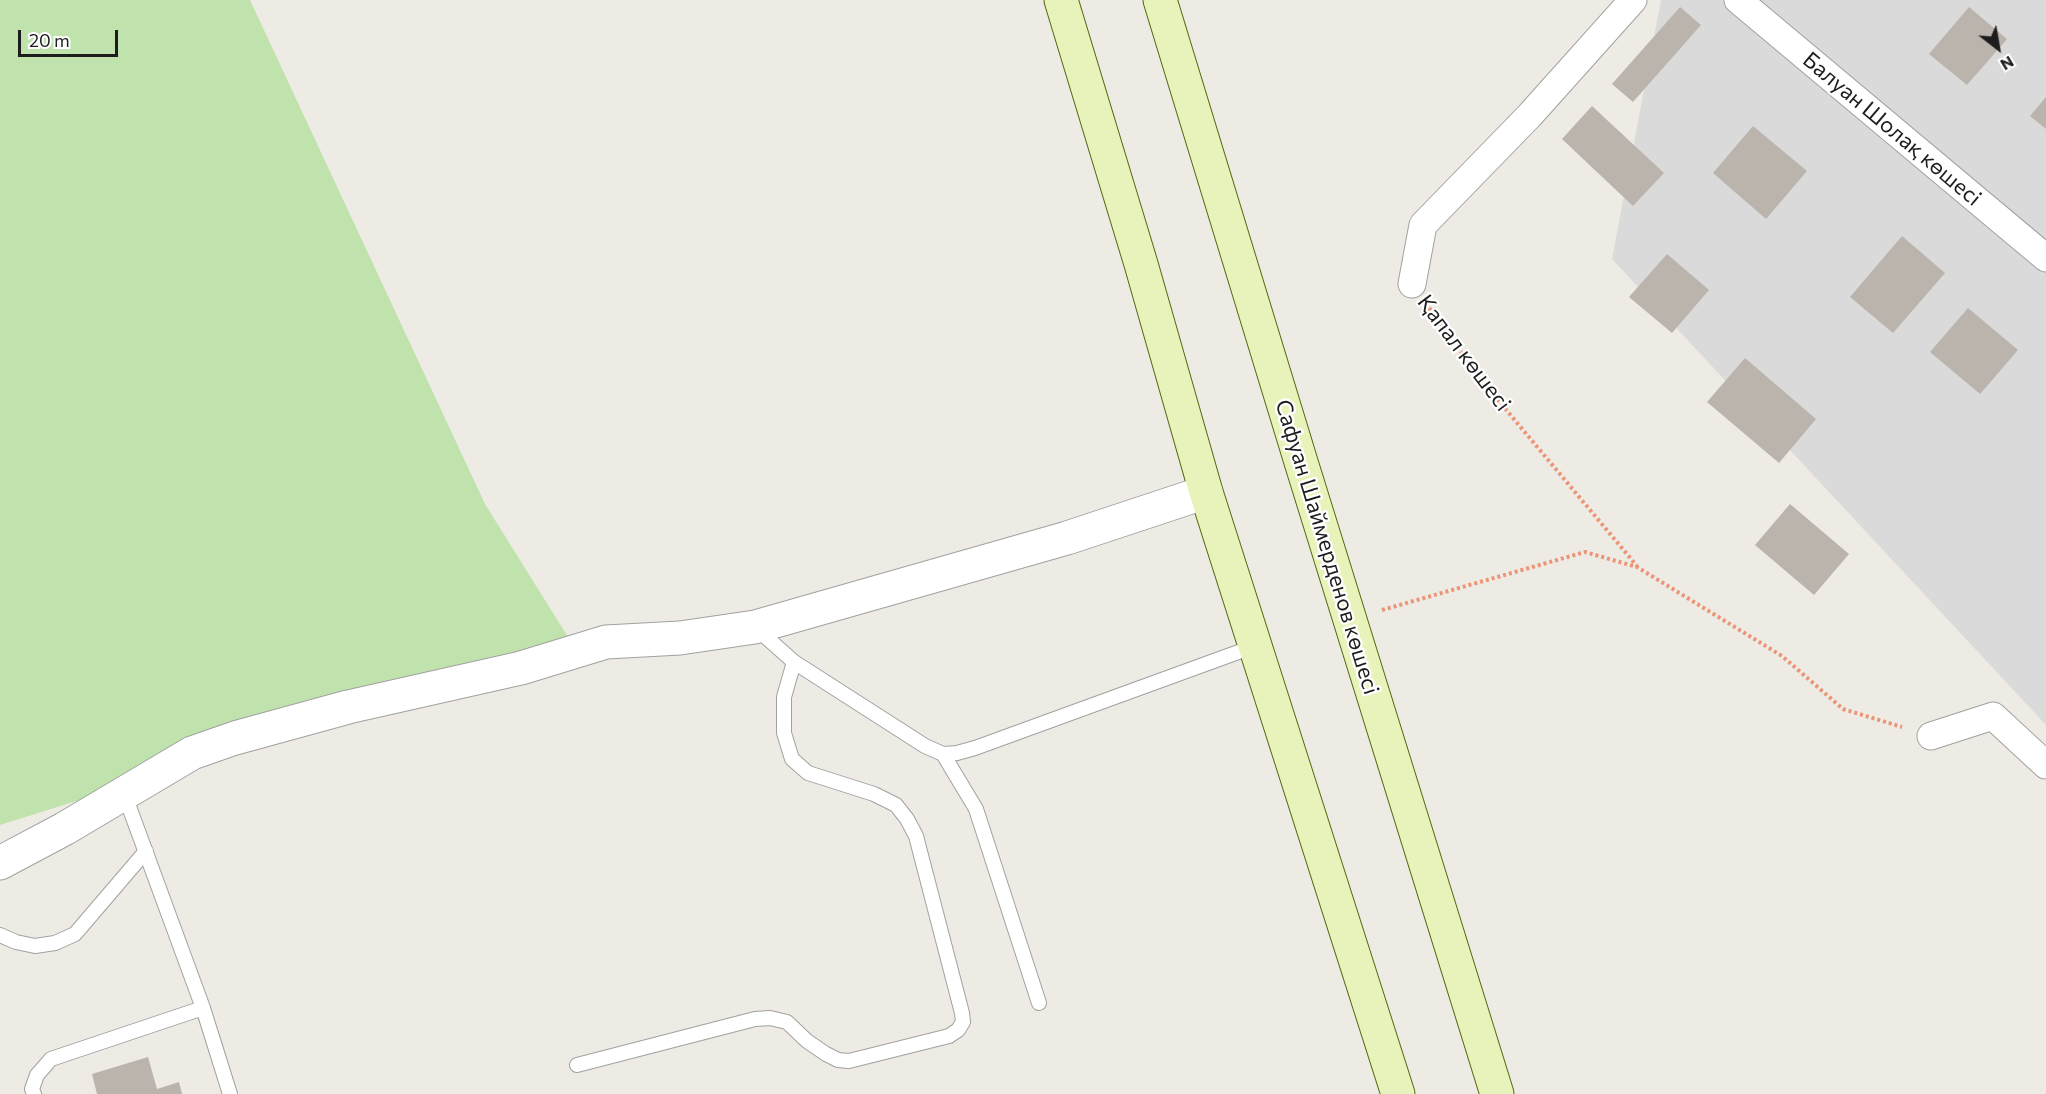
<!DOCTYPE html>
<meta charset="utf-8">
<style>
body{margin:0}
#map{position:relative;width:2046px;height:1094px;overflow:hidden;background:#edebe4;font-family:Commissioner,sans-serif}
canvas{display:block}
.north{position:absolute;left:1968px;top:18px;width:60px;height:60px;-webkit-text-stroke:4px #fff;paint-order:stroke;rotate:149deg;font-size:16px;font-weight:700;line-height:24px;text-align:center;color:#1d1d1d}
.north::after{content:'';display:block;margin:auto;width:21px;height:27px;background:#1d1d1d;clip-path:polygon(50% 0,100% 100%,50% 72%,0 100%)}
.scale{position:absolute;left:18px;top:30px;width:100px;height:27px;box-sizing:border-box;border:3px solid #1d1d1d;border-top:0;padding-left:8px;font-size:18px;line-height:21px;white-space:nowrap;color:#1d1d1d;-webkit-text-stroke:4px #fff;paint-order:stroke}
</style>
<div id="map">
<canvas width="2046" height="1094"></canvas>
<div class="north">N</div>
<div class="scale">20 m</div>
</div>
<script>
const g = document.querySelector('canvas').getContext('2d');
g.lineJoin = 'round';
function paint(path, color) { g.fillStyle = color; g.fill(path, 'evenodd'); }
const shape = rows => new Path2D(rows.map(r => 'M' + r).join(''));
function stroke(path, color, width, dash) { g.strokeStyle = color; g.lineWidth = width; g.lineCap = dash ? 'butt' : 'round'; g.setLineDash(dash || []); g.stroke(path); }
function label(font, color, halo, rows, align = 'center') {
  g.font = font + ' Commissioner,sans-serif'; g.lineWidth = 4.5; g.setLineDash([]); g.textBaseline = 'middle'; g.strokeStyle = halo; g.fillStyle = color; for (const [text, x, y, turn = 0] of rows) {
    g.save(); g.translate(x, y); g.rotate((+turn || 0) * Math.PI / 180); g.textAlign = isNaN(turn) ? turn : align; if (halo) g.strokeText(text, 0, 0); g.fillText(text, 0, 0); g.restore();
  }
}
const residential = shape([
 [1661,0,2046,0,2046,725,1612,259]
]);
const grass = shape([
 [0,0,250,0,485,504,573,645,0,825]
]);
const building = shape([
 [1680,7,1701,25,1633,102,1612,84],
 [1969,7,2007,39,1967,85,1929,54],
 [2046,97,2046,129,2030,116],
 [1592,106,1664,173,1633,206,1562,139],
 [1753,126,1807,171,1766,219,1713,173],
 [1902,236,1945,273,1893,333,1850,297],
 [1667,254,1709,290,1672,333,1629,297],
 [1968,308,2018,350,1980,394,1930,352],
 [1745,358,1816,419,1779,463,1707,402],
 [1790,504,1849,554,1814,595,1755,545],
 [148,1057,157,1089,179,1082,182,1094,97,1094,92,1074]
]);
const path = shape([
 [1429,308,1482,381,1637,566],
 [1382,610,1585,552,1637,567,1782,656,1843,709,1902,727]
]);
const service = shape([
 [757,629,794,662,925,746,943,754,957,753,975,748,1255,646],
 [943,754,976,809,1039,1003],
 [124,793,203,1008,230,1094],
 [0,935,16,942,35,946,55,943,75,934,146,851],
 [577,1065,755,1019,770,1018,787,1022,807,1041,826,1054,838,1060,849,1061,949,1036,958,1030,963,1022,962,1013,916,836,907,819,896,805,874,794,808,773,792,759,784,733,784,697,794,662],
 [34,1094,32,1089,37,1075,51,1059,203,1008]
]);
const minor = shape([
 [1738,0,2046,258],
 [1412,284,1423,225,1530,115,1633,0],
 [1931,736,1993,716,2046,765]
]);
const tertiary = shape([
 [0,863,64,829,192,753,235,738,348,707,521,668,606,642,680,638,755,627,1067,538,1206,492]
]);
const secondary = shape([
 [1061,0,1141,264,1206,492,1398,1094],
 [1160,0,1301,462,1497,1094]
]);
const streetNames = [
 ["Балуан Шолақ көшесі",1892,129,40],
 ["Қапал көшесі",1464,353,53],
 ["Сафуан Шаймерденов көшесі",1327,547,73]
];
paint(residential, '#dbdada');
paint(grass, '#c0e3ae');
paint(building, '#bab4ad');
stroke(service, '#a1a1a1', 16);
stroke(minor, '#a1a1a1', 29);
stroke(tertiary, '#a1a1a1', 35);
stroke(secondary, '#51690f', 35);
stroke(path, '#ec9476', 4, [3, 3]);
stroke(service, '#fff', 14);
stroke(minor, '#fff', 27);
stroke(tertiary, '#fff', 33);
stroke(secondary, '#e8f3bc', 33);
label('22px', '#1d1d1d', '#fff', streetNames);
</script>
